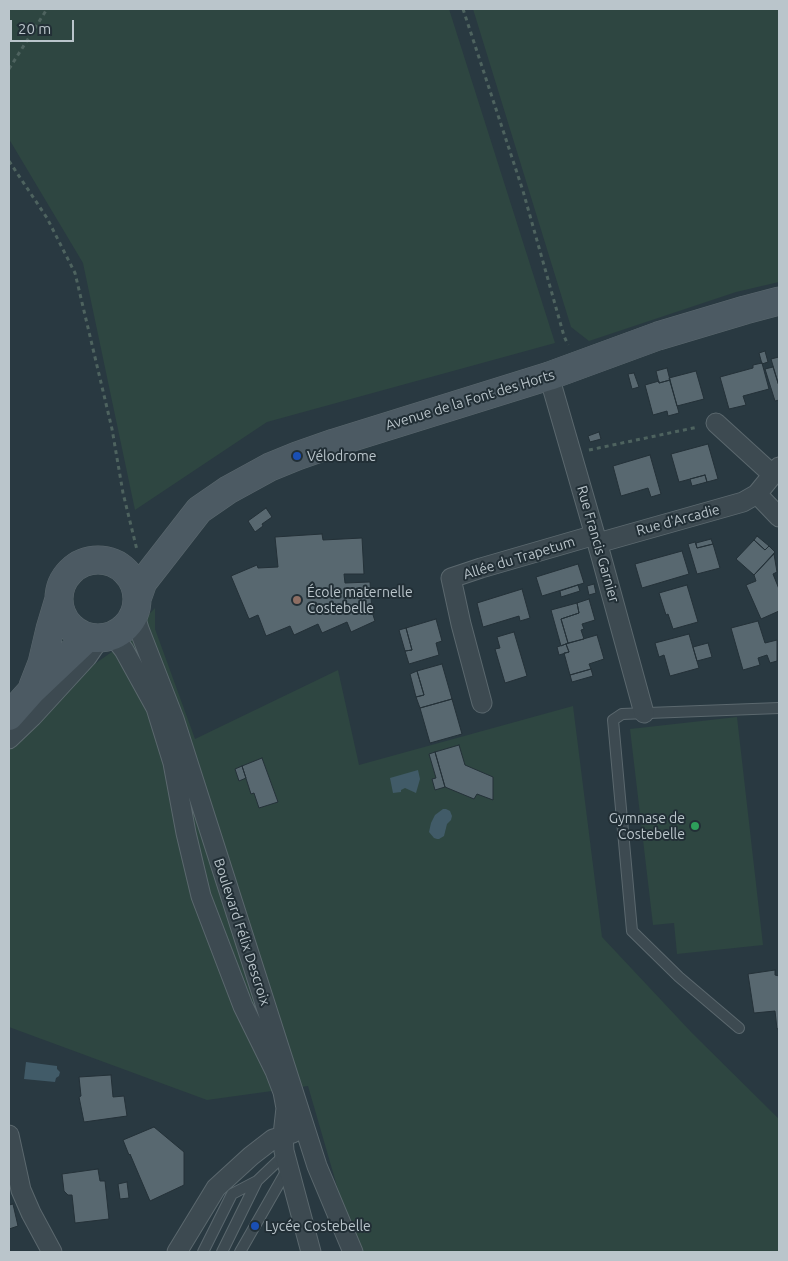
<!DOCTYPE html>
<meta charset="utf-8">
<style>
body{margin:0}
#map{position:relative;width:788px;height:1261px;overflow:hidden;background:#293941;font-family:Ubuntu,sans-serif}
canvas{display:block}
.frame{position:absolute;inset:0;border:10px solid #bac5cb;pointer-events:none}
.scale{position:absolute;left:10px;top:20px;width:64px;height:22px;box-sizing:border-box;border:2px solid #bac5cb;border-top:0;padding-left:6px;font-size:15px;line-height:18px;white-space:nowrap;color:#bac5cb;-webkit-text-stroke:4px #222f36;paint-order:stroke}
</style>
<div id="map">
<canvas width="788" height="1261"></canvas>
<div class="frame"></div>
<div class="scale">20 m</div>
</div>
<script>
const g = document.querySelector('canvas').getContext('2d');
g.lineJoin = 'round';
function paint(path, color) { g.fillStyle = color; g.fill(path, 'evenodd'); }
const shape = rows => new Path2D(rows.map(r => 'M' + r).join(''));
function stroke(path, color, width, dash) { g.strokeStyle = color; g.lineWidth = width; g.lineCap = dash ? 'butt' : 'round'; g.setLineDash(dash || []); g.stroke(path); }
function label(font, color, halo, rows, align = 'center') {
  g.font = font + ' Ubuntu,sans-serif'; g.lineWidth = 4; g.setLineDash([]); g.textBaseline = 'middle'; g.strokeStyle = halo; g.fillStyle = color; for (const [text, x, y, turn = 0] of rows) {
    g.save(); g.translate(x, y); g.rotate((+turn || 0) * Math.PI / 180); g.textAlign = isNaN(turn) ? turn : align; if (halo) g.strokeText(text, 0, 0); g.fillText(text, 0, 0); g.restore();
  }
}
const green = shape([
 [9,9,449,9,555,343,267,422,135,510,83,263,9,139],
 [473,9,779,9,779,282,736,292,589,341,571,327],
 [155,608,155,629,195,739,338,670,359,765,573,706,602,937,692,1033,779,1119,779,1252,356,1252,308,1086,207,1100,9,1027,9,724,116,649],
 [737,717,763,945,677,954,674,923,653,925,630,729]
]);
const water = shape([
 [418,770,420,779,416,793,405,788,401,790,401,792,393,793,390,778],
 [443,809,446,809,450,811,452,816,451,820,447,824,444,836,439,839,437,839,434,838,429,832,431,823,435,815],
 [26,1062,57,1066,57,1069,60,1072,59,1076,56,1078,55,1082,24,1079]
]);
const building = shape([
 [765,351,768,362,762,364,759,353,765,351],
 [779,357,779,386,771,359,779,357],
 [762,363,769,389,743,396,746,405,729,409,720,377,753,368,753,365,762,363],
 [773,367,779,386,779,400,775,401,765,369,773,367],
 [667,368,670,380,659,383,656,371,667,368],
 [696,371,704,399,677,406,669,378,696,371],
 [634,373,639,387,632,389,628,374,634,373],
 [670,380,679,413,668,416,667,411,653,415,645,385,659,381,659,383,670,380],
 [599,432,601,439,590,442,588,436,599,432],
 [708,444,718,479,707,482,705,475,679,482,671,454,708,444],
 [650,455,661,494,651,497,648,488,621,496,613,466,650,455],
 [705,475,707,482,692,486,690,479,705,475],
 [266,508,272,517,262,524,263,526,255,532,248,521,266,508],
 [322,534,323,540,362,538,364,574,344,574,345,583,370,582,372,612,375,621,351,632,347,622,322,633,318,624,294,635,290,626,266,636,258,615,249,619,231,576,257,565,258,568,278,567,275,537,322,534],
 [757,536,769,546,765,550,754,540,757,536],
 [711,539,713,544,697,548,696,543,711,539],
 [754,540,765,550,769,546,775,552,754,575,736,559,754,540],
 [695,542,697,548,713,544,720,568,697,574,688,544,695,542],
 [682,551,689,574,642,588,635,564,682,551],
 [774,554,777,572,773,574,779,589,779,611,761,619,746,585,756,581,754,575,774,554],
 [578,564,584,583,542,596,536,577,578,564],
 [594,584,596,593,589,595,587,586,594,584],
 [578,585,580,591,561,597,560,591,578,585],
 [687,585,698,622,673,629,668,614,666,615,659,593,687,585],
 [522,589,530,618,520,621,519,616,483,627,477,603,522,589],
 [589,599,595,620,582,624,584,629,581,630,584,639,568,643,561,619,579,613,577,603,589,599],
 [577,603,579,613,561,619,568,643,561,646,551,610,577,603],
 [436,619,442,641,436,643,439,655,409,664,405,651,412,650,406,628,436,619],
 [758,621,765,643,777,640,777,661,770,663,767,655,758,658,760,665,743,670,731,628,758,621],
 [406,628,412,650,405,651,399,630,406,628],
 [514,632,527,676,505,683,495,649,500,648,497,637,514,632],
 [689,634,699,668,670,676,664,655,659,657,655,643,689,634],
 [597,635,604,659,589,664,591,669,570,675,564,653,569,652,566,644,597,635],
 [708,643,712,657,697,661,693,647,708,643],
 [566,644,569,652,559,655,557,647,566,644],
 [442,664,452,699,420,708,416,697,424,695,417,671,442,664],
 [591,669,593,676,572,682,570,675,591,669],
 [417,671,424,695,416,697,410,674,417,671],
 [452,699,462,734,430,743,420,708,452,699],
 [459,745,465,765,493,777,493,800,477,794,474,799,445,787,435,752,459,745],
 [435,752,445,787,435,790,432,779,436,778,429,754,435,752],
 [262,758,278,802,259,808,254,793,251,794,242,766,262,758],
 [242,766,246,778,239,781,235,769,242,766],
 [775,970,775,975,779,976,779,1028,777,1029,775,1011,754,1013,748,974,775,970],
 [111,1075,113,1097,124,1096,127,1116,84,1122,79,1097,81,1096,79,1077,111,1075],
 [154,1127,184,1152,184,1185,150,1201,130,1154,129,1155,123,1140,154,1127],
 [98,1169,100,1181,105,1181,109,1219,75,1223,72,1195,68,1195,64,1191,62,1174,98,1169],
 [127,1182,129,1198,120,1199,118,1184,127,1182],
 [13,1204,18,1226,9,1229,9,1205,13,1204]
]);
const path = shape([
 [463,9,523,191,564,336,568,345],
 [9,69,47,9],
 [9,161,47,218,75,273,112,429,123,493,137,550],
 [589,450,698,427]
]);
const service = shape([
 [739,1028,679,977,632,931,613,720,622,714,779,708],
 [203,1252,232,1194,257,1181,279,1160,284,1152],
 [222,1252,257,1181],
 [240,1252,288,1168]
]);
const minor = shape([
 [549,376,601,556,644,713],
 [716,423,773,475],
 [757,494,779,517],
 [598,543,743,502,757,494,779,467],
 [135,611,136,619,139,629,174,719,317,1166,353,1252],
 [110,636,117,641,124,650,156,708,173,763,186,833,201,896,243,1006,275,1071,283,1092,286,1108,283,1135,284,1151,311,1252],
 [482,703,461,624,451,578,481,568,595,535],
 [9,739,32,717,87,657,100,638],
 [9,1135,21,1190,31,1213,52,1252],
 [177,1252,216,1188,251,1156,273,1139,293,1133]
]);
const secondary = shape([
 '59 599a39 39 0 1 1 78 0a39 39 0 1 1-78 0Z',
 [137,599,143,582,199,510,228,490,270,467,297,456,334,443,549,376,658,336,745,310,779,301],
 [33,686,42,663,50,629,59,599],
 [9,716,32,690,88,637]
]);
const markers = [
 [297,456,5,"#1a4fb4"],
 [297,600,5,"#8d6e63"],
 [695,826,5,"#2e9e5b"],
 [255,1226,5,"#1a4fb4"]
];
const streetNames = [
 ["Avenue de la Font des Horts",470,400,-17],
 ["Rue d'Arcadie",678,520,-15],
 ["Rue Francis Garnier",598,544,74],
 ["Allée du Trapetum",519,558,-17],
 ["Boulevard Félix Descroix",242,932,72]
];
const poiNames = [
 ["Vélodrome",307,456],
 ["École maternelle",307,592],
 ["Costebelle",307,608],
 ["Gymnase de",685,818,"right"],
 ["Costebelle",685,834,"right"],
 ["Lycée Costebelle",265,1226]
];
paint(green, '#2e4641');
paint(water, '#415b68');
paint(building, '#586870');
stroke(building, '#243138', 1);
stroke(service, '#5b686e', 12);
stroke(minor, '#5b686e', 21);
stroke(secondary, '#5b686e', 29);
stroke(path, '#4e635f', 3, [4, 4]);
stroke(service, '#3d4a51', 10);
stroke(minor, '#3d4a51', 19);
stroke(secondary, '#4c5a63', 28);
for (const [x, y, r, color] of markers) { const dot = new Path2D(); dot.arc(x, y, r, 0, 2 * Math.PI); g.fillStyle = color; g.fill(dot); stroke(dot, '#222f36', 2); }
label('14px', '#bac5cb', '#222f36', streetNames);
label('14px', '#bac5cb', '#222f36', poiNames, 'left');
</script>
